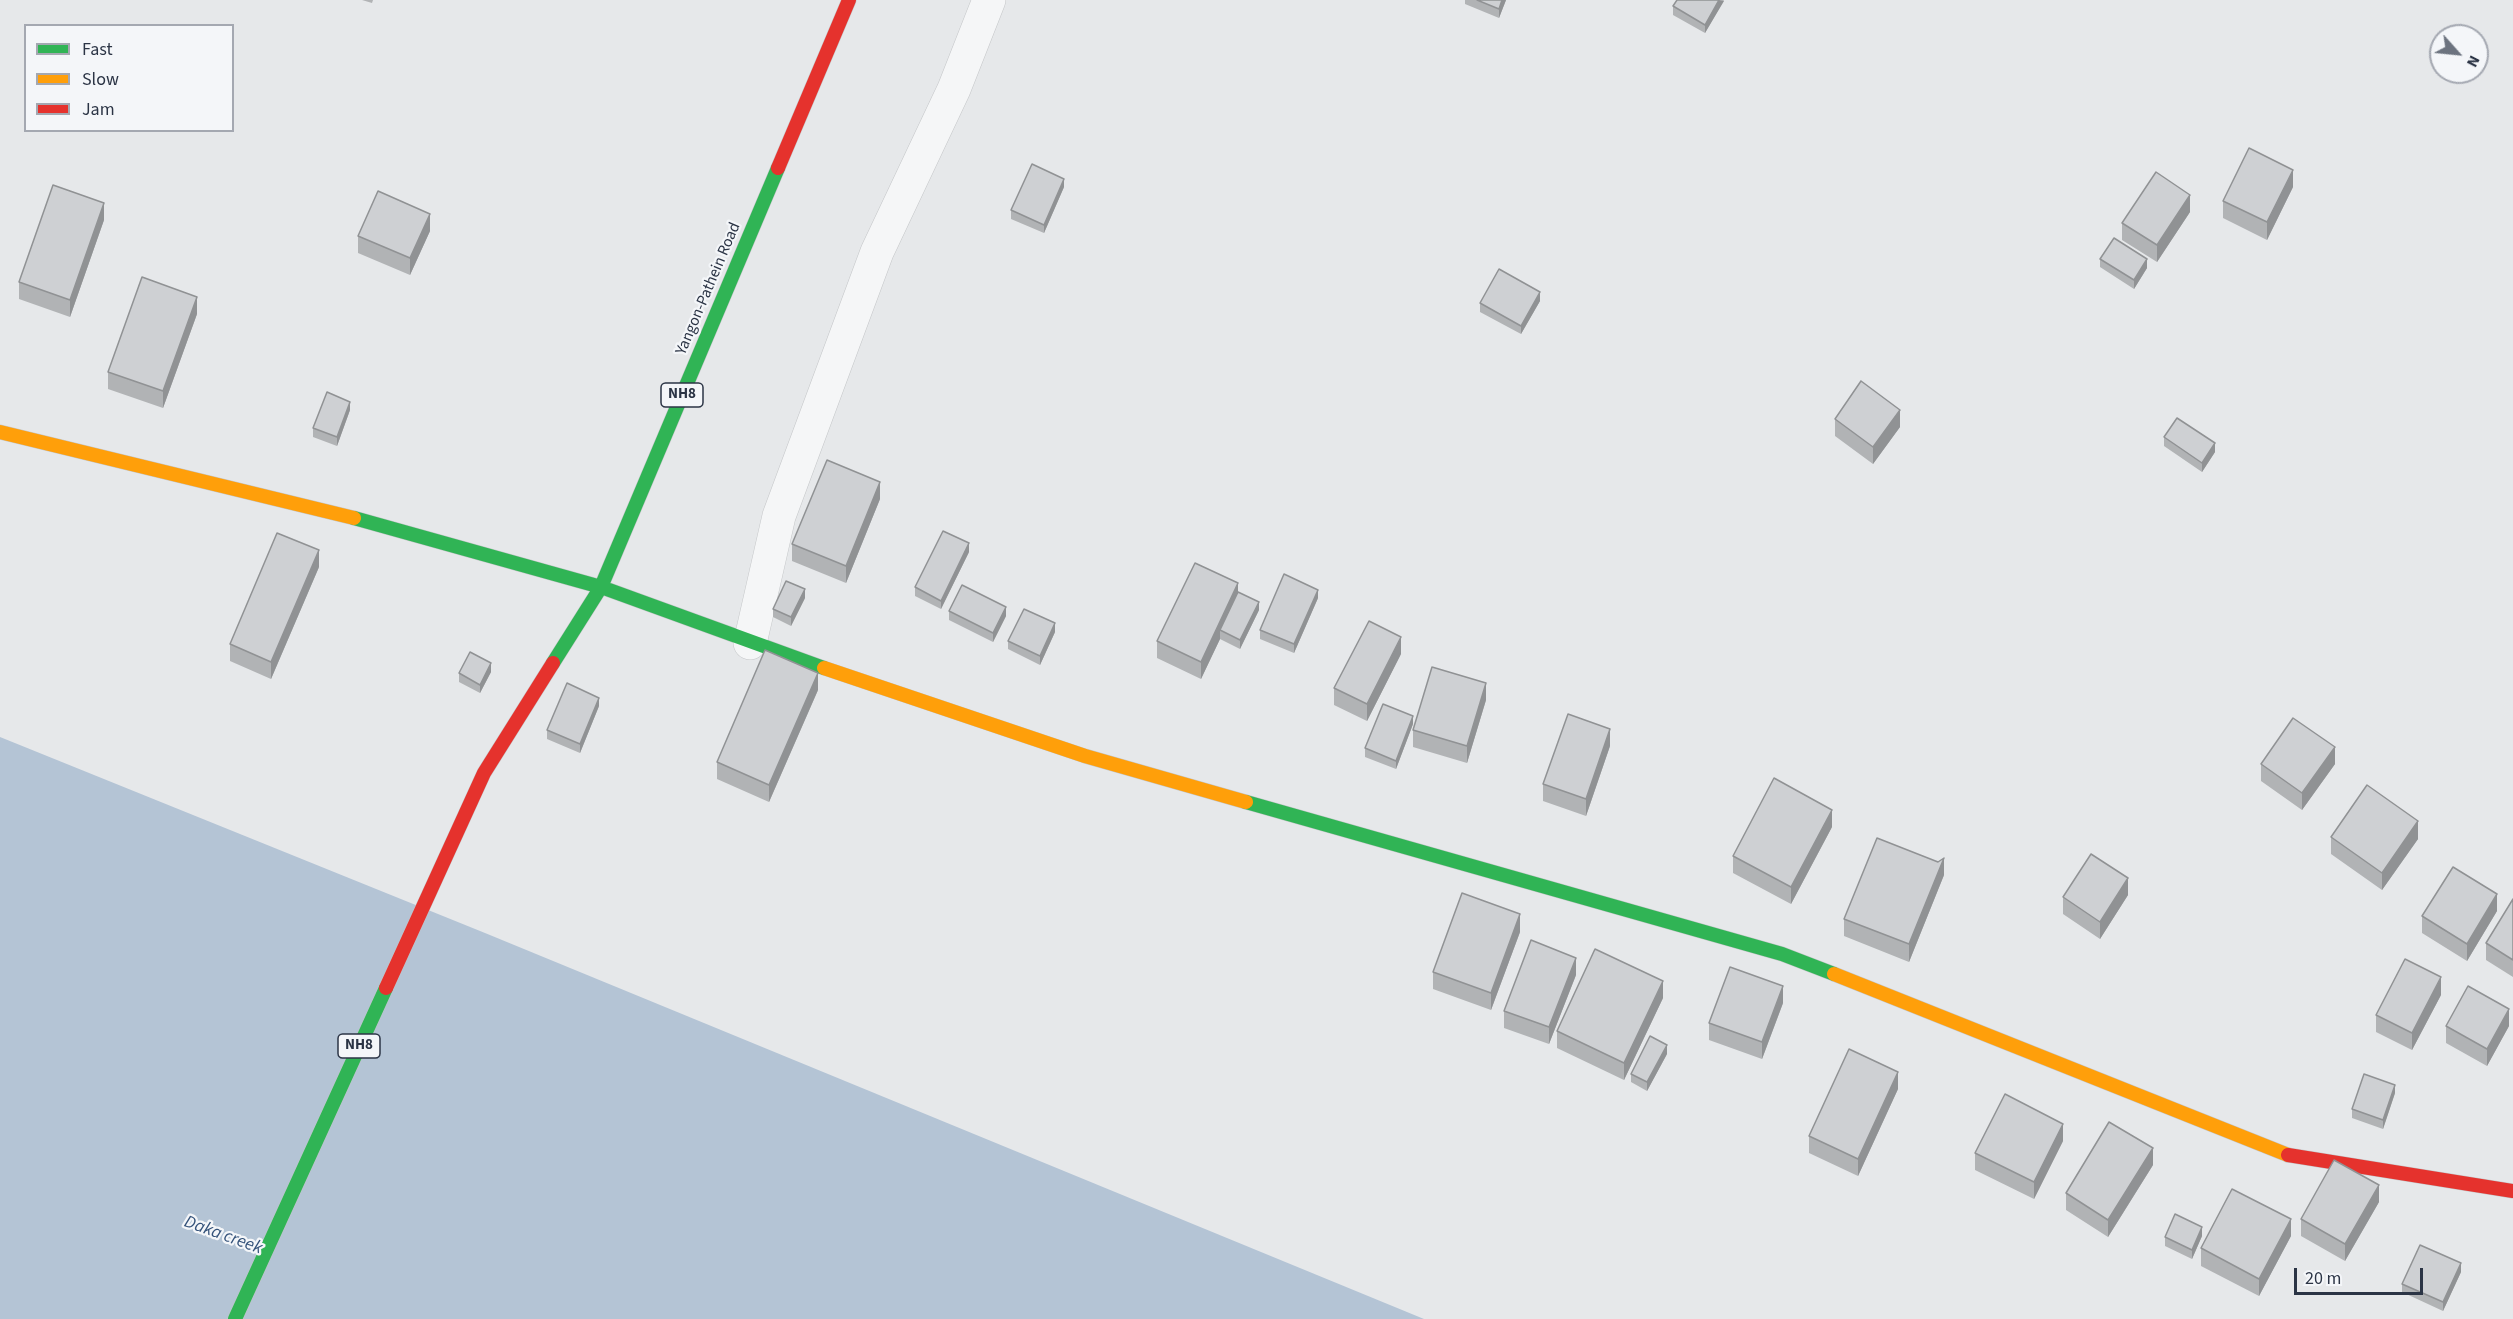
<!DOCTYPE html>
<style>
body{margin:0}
#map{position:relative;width:2513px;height:1319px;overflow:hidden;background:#e6e8ea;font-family:"Source Sans 3",sans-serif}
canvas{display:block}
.legend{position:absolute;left:24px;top:24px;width:210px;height:108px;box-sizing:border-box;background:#f4f6f9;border:2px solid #a4a8b1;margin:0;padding:8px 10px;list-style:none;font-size:18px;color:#2b3445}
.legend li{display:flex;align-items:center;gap:12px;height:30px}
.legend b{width:30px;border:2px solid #a4a8b1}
.north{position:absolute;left:2429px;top:24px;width:60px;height:60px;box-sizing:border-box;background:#f4f6f9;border:2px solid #a4a8b1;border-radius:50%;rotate:117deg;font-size:16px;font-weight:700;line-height:24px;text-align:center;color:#2b3445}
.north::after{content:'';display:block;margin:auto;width:21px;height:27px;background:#6c737f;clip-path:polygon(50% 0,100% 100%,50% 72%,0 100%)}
.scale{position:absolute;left:2294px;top:1268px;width:129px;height:27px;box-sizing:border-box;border:3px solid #2b3445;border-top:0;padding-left:8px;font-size:18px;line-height:21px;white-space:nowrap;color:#2b3445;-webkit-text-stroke:4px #f4f6f9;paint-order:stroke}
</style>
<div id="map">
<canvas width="2513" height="1319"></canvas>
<ul class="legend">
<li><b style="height:8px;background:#30b455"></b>Fast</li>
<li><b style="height:8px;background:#ff9f0a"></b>Slow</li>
<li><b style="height:8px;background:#e5322d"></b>Jam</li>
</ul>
<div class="north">N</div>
<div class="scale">20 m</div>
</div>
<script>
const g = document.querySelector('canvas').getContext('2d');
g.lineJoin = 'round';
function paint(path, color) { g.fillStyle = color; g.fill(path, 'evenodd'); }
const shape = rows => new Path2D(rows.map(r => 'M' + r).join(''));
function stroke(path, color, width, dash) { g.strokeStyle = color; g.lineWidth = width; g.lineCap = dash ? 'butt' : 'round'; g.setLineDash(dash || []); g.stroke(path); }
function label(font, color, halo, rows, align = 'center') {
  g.font = font + ' "Source Sans 3",sans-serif'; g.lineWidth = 4.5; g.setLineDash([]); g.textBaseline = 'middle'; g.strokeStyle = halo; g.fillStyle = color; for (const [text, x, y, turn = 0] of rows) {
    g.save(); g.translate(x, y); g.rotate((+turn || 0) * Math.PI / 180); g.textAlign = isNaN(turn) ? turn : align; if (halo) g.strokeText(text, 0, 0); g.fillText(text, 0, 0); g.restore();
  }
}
const water = shape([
 [0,737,485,933,1424,1319,0,1319]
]);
const street = shape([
 [750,643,779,516,877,252,954,89,989,0]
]);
const fast = shape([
 [354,518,601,587,824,668],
 [553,663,601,587,778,168],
 [1246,802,1782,954,1834,974],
 [235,1319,386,988]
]);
const slow = shape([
 [0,432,354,518],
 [824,668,1085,756,1246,802],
 [1834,974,2288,1155]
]);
const jam = shape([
 [778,168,849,0],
 [386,988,484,773,553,663],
 [2288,1155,2513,1191]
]);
const wall = shape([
 [362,0,373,0,372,3],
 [1465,0,1506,0,1499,18,1465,4],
 [1724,0,1705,33,1673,15,1673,6],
 [1064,187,1044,233,1011,219,1011,210],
 [2293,187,2267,240,2223,218,2223,201],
 [2190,212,2157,262,2122,240,2122,223],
 [104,220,70,317,19,299,19,282],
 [430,231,410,275,358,253,358,236],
 [2100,259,2147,268,2134,289,2100,267],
 [1540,301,1521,334,1480,312,1480,303],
 [197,314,163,408,108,389,108,372],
 [350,410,337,446,313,437,313,428],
 [1835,419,1900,427,1873,464,1835,436],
 [2164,437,2215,452,2202,472,2164,446],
 [880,499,846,583,792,561,792,544],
 [969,552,941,609,915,596,915,587],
 [319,567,271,679,230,661,230,644],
 [1238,592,1259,610,1240,649,1220,639,1201,679,1157,658,1157,641],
 [805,598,791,626,773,617,773,609],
 [1318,598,1294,653,1260,639,1260,630],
 [949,611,1006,616,993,642,949,620],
 [1055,632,1040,665,1008,649,1008,641],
 [1401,654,1367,721,1334,705,1334,688],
 [491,672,480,693,459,682,459,673],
 [818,690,769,802,717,779,717,762],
 [1486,700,1467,763,1413,747,1413,730],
 [599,706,580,753,547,739,547,730],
 [1413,724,1396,769,1365,757,1365,748],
 [1610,746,1586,816,1543,801,1543,784],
 [2261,764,2335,764,2302,810,2261,781],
 [1832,827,1791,904,1733,873,1733,856],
 [2331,837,2418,839,2382,890,2331,854],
 [1944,875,1909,962,1844,936,1844,919],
 [2128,895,2100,939,2063,914,2063,897],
 [2513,899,2513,977,2486,960,2486,943],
 [2497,911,2467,961,2422,933,2422,916],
 [1520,932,1491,1010,1433,989,1433,972],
 [1576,975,1549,1044,1504,1028,1504,1011],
 [2441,995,2412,1050,2376,1032,2376,1015],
 [1663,998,1624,1080,1557,1048,1557,1031],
 [1783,1003,1762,1059,1709,1040,1709,1023],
 [2446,1026,2509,1026,2487,1066,2446,1043],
 [1667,1054,1647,1091,1631,1082,1631,1074],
 [1898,1089,1858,1176,1809,1153,1809,1136],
 [2395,1093,2383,1129,2352,1118,2352,1109],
 [2063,1141,2034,1199,1975,1170,1975,1153],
 [2153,1165,2108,1237,2066,1210,2066,1193],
 [2379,1202,2345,1261,2301,1236,2301,1219],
 [2202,1236,2192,1259,2165,1246,2165,1237],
 [2291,1236,2259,1296,2201,1266,2201,1248],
 [2461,1272,2443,1311,2402,1292,2402,1284]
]);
const shadedWall = shape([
 [1502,0,1506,0,1499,18,1499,9],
 [1719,0,1724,1,1705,33,1705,25],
 [2293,170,2293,187,2267,240,2267,222],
 [1064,179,1064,187,1044,233,1044,225],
 [2190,195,2190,212,2157,262,2157,245],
 [104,203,104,220,70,317,70,300],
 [430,214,430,231,410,275,410,258],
 [2147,259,2147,268,2134,289,2134,280],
 [1540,292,1540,301,1521,334,1521,326],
 [197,297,197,314,163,408,163,391],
 [350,402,350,410,337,446,337,437],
 [1900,410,1900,427,1873,464,1873,447],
 [2215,443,2215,452,2202,472,2202,463],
 [880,482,880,499,846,583,846,566],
 [969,543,969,552,941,609,941,601],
 [319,550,319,567,271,679,271,662],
 [1238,583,1238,600,1220,630,1220,639,1201,679,1201,662],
 [805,589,805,598,791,626,791,617],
 [1318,590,1318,598,1294,653,1294,644],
 [1259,602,1259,610,1240,649,1240,640],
 [1006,607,1006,616,993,642,993,633],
 [1055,623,1055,632,1040,665,1040,656],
 [1401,637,1401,654,1367,721,1367,704],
 [491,663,491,672,480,693,480,685],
 [818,673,818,690,769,802,769,785],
 [1486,683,1486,700,1467,763,1467,746],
 [599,698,599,706,580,753,580,744],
 [1413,716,1413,724,1396,769,1396,761],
 [1610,729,1610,746,1586,816,1586,799],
 [2335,747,2335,764,2302,810,2302,793],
 [1832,810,1832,827,1791,904,1791,887],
 [2418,821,2418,839,2382,890,2382,873],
 [1944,858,1944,875,1909,962,1909,944],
 [2128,878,2128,895,2100,939,2100,922],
 [2497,894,2497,911,2467,961,2467,944],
 [1520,914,1520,932,1491,1010,1491,993],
 [1576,958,1576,975,1549,1044,1549,1027],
 [2441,977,2441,995,2412,1050,2412,1033],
 [1663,981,1663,998,1624,1080,1624,1063],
 [1783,986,1783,1003,1762,1059,1762,1042],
 [2509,1009,2509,1026,2487,1066,2487,1049],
 [1667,1045,1667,1054,1647,1091,1647,1082],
 [1898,1072,1898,1089,1858,1176,1858,1159],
 [2395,1085,2395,1093,2383,1129,2383,1120],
 [2063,1124,2063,1141,2034,1199,2034,1182],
 [2153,1148,2153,1165,2108,1237,2108,1220],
 [2379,1185,2379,1202,2345,1261,2345,1244],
 [2291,1219,2291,1236,2259,1296,2259,1279],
 [2202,1227,2202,1236,2192,1259,2192,1250],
 [2461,1263,2461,1272,2443,1311,2443,1302]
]);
const building = shape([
 [1477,0,1502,0,1499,9,1477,0],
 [1677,0,1719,0,1705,25,1673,6,1677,0],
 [2249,148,2293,170,2267,222,2223,201,2249,148],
 [1032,164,1064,179,1044,225,1011,210,1032,164],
 [2156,172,2190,195,2157,245,2122,223,2156,172],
 [53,185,104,203,70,300,19,282,53,185],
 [378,191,430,214,410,258,358,236,378,191],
 [2114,238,2147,259,2134,280,2100,259,2114,238],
 [1499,269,1540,292,1521,326,1480,303,1499,269],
 [142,277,197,297,163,391,108,372,142,277],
 [1861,381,1900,410,1873,447,1835,419,1861,381],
 [327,392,350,402,337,437,313,428,327,392],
 [2177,418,2215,443,2202,463,2164,437,2177,418],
 [827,460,880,482,846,566,792,544,827,460],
 [943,531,969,543,941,601,915,587,943,531],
 [277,533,319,550,271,662,230,644,277,533],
 [1195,563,1238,583,1201,662,1157,641,1195,563],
 [1284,574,1318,590,1294,644,1260,630,1284,574],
 [786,581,805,589,791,617,773,609,786,581],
 [962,585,1006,607,993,633,949,611,962,585],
 [1238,592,1259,602,1240,640,1220,630,1238,592],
 [1024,609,1055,623,1040,656,1008,641,1024,609],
 [1369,621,1401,637,1367,704,1334,688,1369,621],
 [765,650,818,673,769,785,717,762,765,650],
 [470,652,491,663,480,685,459,673,470,652],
 [1432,667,1486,683,1467,746,1413,730,1432,667],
 [567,683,599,698,580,744,547,730,567,683],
 [1383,704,1413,716,1396,761,1365,748,1383,704],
 [1568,714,1610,729,1586,799,1543,784,1568,714],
 [2293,718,2335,747,2302,793,2261,764,2293,718],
 [1774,778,1832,810,1791,887,1733,856,1774,778],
 [2367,785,2418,821,2382,873,2331,837,2367,785],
 [1877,838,1938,862,1944,858,1909,944,1844,919,1877,838],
 [2091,854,2128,878,2100,922,2063,897,2091,854],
 [2453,867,2497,894,2467,944,2422,916,2453,867],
 [1462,893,1520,914,1491,993,1433,972,1462,893],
 [2513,899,2513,960,2486,943,2513,899],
 [1531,940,1576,958,1549,1027,1504,1011,1531,940],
 [1595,949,1663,981,1624,1063,1557,1031,1595,949],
 [2405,959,2441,977,2412,1033,2376,1015,2405,959],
 [1730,967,1783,986,1762,1042,1709,1023,1730,967],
 [2468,986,2509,1009,2487,1049,2446,1026,2468,986],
 [1650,1036,1667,1045,1647,1082,1631,1074,1650,1036],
 [1849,1049,1898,1072,1858,1159,1809,1136,1849,1049],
 [2364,1074,2395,1085,2383,1120,2352,1109,2364,1074],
 [2005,1094,2063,1124,2034,1182,1975,1153,2005,1094],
 [2109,1122,2153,1148,2108,1220,2066,1193,2109,1122],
 [2334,1160,2379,1185,2345,1244,2301,1219,2334,1160],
 [2232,1189,2291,1219,2259,1279,2201,1248,2232,1189],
 [2175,1214,2202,1227,2192,1250,2165,1237,2175,1214],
 [2420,1245,2461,1263,2443,1302,2402,1284,2420,1245]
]);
const shields = [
 [682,395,42],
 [359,1046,42]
];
const shieldNames = [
 ["NH8",682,395],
 ["NH8",359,1046]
];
const streetNames = [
 ["Yangon-Pathein Road",709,289,-67]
];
const waterNames = [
 ["Daka creek",223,1236,20]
];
paint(water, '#b4c4d5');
stroke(street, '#c4c6c8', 34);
stroke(fast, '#c4c6c8', 15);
stroke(slow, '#c4c6c8', 15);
stroke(jam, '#c4c6c8', 15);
stroke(street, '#f5f6f7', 33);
stroke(fast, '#30b455', 14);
stroke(slow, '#ff9f0a', 14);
stroke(jam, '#e5322d', 14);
paint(wall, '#b1b3b5');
paint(shadedWall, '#909294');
paint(building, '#ced0d3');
stroke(building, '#909294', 1.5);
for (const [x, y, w] of shields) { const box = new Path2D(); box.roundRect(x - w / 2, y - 12, w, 24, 4.5); g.fillStyle = '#f4f6f9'; g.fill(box); stroke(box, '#2b3445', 1.5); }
label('bold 15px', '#2b3445', null, shieldNames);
label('16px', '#2b3445', '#f4f6f9', streetNames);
label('italic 18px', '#34527a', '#f4f6f9', waterNames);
</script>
